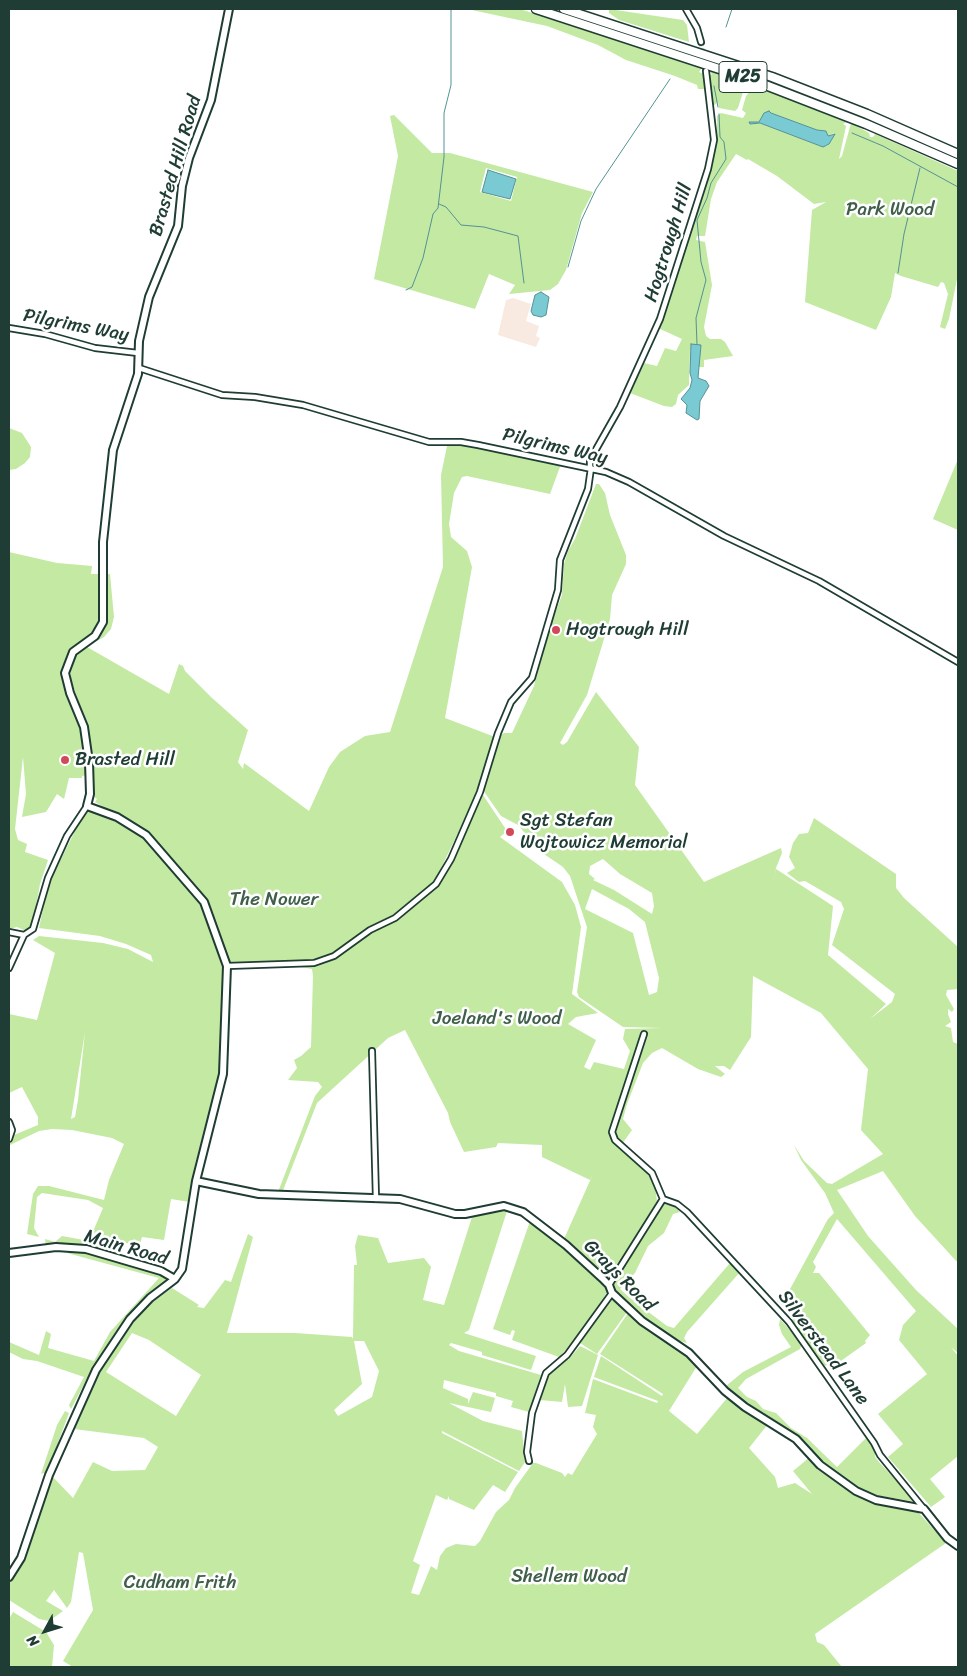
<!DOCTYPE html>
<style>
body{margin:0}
#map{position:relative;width:967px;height:1676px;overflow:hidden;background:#fff;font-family:Sriracha,sans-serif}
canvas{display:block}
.frame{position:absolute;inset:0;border:10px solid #1f3d34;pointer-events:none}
.north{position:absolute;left:20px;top:1606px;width:50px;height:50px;-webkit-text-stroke:4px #fff;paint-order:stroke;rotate:231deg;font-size:14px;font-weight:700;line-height:20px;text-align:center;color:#1f3d34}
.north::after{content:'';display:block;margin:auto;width:18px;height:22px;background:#1f3d34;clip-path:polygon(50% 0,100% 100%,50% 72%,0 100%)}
</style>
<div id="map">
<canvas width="967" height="1676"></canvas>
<div class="frame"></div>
<div class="north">N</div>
</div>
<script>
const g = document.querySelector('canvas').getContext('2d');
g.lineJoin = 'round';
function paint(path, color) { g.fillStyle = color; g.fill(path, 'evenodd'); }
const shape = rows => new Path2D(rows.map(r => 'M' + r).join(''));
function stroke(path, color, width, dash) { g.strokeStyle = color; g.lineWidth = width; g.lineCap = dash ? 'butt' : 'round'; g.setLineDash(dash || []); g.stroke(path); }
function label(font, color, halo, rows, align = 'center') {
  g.font = font + ' Sriracha,sans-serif'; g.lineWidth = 5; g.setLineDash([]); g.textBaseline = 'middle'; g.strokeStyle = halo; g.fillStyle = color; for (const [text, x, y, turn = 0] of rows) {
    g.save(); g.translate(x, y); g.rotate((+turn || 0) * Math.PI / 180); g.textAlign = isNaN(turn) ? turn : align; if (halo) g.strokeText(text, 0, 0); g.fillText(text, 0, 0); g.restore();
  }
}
const built = shape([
 [513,298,531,304,526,321,539,326,536,336,540,338,536,347,498,335,506,300]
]);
const green = shape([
 [467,9,520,9,702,68,699,72,704,74,707,89,698,89,697,85,675,76,626,60,598,45,547,26],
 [609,9,683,20,687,25,689,42,619,20,609,13],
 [708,70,733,78,742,86,743,92,738,108,735,111,719,108,718,102,713,106,709,76,712,74],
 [760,88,847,122,843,124,846,126,839,159,842,156,851,123,869,133,870,137,873,137,875,134,958,171,958,274,949,319,945,329,940,327,948,294,944,283,941,282,938,287,901,276,895,273,891,297,876,330,805,302,812,210,826,202,814,204,777,176,748,159,747,160,736,154,717,182,711,199,705,236,697,236,696,240,705,242,712,285,704,327,706,336,710,339,721,339,725,342,733,356,704,360,704,367,697,367,700,356,690,349,689,385,678,395,676,404,672,407,664,406,630,393,644,363,657,366,665,348,676,351,682,339,658,328,712,164,717,137,717,116,721,113,743,118,746,113,742,110,746,96,750,91],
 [768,112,817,130,826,131,828,136,834,133,831,140,827,146,820,146,760,123,750,124,750,122,759,122],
 [394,115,432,153,450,153,593,192,582,213,566,270,558,284,550,290,509,294,515,285,489,274,475,309,374,279,398,156,390,116],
 [486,168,517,177,511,201,480,192],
 [9,428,22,433,31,447,30,457,25,463,16,469,9,470],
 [455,444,469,445,561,464,550,494,467,476,462,477,454,493,449,524,451,537,467,551,472,567,445,718,495,737,478,791,434,883,395,915,369,928,333,954,314,960,228,965,207,899,147,833,95,802,97,799,93,796,88,729,71,680,70,667,78,653,87,647,169,694,179,664,183,666,185,671,211,697,248,730,238,762,243,769,244,763,309,811,329,767,340,752,365,736,390,732,443,567,441,475,447,446],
 [958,459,958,530,933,519],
 [596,484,599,484,605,493,610,515,626,555,626,564,612,595,610,619,587,695,560,743,563,745,567,742,596,692,639,747,635,785,704,882,781,848,782,853,776,868,773,887,776,869,833,906,828,955,886,1004,870,1019,892,1002,895,994,832,945,844,909,841,902,805,881,799,882,787,873,795,868,789,857,793,843,799,834,808,833,814,818,896,874,896,888,904,898,958,947,958,989,947,990,946,995,954,1009,952,1012,948,1009,948,1014,951,1022,945,1026,951,1028,953,1042,958,1044,958,1263,915,1216,883,1171,837,1190,868,1236,916,1290,958,1329,958,1353,951,1347,958,1356,958,1456,930,1479,945,1497,931,1507,888,1457,903,1444,878,1414,927,1374,899,1340,903,1325,916,1311,837,1219,813,1262,816,1267,813,1273,819,1273,870,1335,865,1341,866,1343,838,1363,832,1361,825,1366,799,1332,787,1309,777,1301,789,1291,828,1219,834,1213,825,1193,801,1160,794,1145,804,1161,827,1183,832,1184,883,1154,861,1130,868,1069,821,1013,753,976,751,1037,730,1070,724,1066,715,1066,725,1074,721,1077,698,1069,662,1048,652,1053,643,1063,627,1104,623,1119,632,1130,622,1144,613,1132,643,1033,610,1132,618,1148,654,1178,657,1201,611,1279,564,1239,593,1174,590,1180,542,1157,542,1145,498,1143,496,1147,464,1152,450,1122,448,1113,405,1030,388,1038,317,1103,282,1193,278,1192,315,1096,322,1087,318,1082,288,1080,297,1068,294,1060,301,1056,311,1047,313,976,312,969,290,965,313,965,334,958,370,932,394,921,437,887,453,860,480,798,483,795,507,831,500,837,562,882,575,905,581,927,572,994,598,1013,576,1017,568,1024,596,1040,584,1067,590,1070,594,1062,624,1069,630,1051,623,1039,625,1029,662,1028,623,1027,579,997,577,992,587,927,570,876,563,867,541,852,518,825,501,816,483,790,498,737,504,733,512,733,534,686,551,624,562,595,564,564,568,551,575,539],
 [603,859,620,874,652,893,654,906,652,914,614,890,593,880,595,879,589,874,590,866],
 [592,889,629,909,645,922,659,978,657,992,649,995,633,933,585,909],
 [9,552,57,563,92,566,91,574,101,574,100,626,92,635,71,651,65,661,63,672,71,706,79,720,87,775,82,776,82,778,69,778,64,799,57,794,46,812,22,817,26,794,23,757,15,829,18,840,27,844,25,852,48,860,40,884,33,923,28,932,17,927,9,929],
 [105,574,110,574,114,617,111,629,104,637,88,646,86,644,97,637,104,626],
 [91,810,131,829,147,841,164,860,202,903,225,964,222,1063,195,1165,190,1202,171,1199,164,1240,142,1237,139,1247,111,1238,106,1252,46,1247,45,1239,55,1242,62,1236,89,1241,103,1208,88,1200,42,1193,37,1197,34,1228,39,1237,27,1234,33,1194,38,1186,49,1186,104,1200,109,1180,124,1144,112,1138,72,1130,52,1129,39,1131,10,1145,9,1143,14,1135,38,1125,38,1117,22,1087,9,1093,9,1014,37,1020,55,953,33,940,39,936,103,943,128,949,153,962,151,955,126,944,100,936,39,928,48,885,74,833,72,831,86,811],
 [85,1032,78,1100,75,1117,71,1119],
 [664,1204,673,1205,680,1212,673,1214,664,1233,648,1246,635,1273,620,1289,630,1298,667,1326,674,1328,730,1263,740,1272,687,1332,684,1338,687,1343,676,1340,650,1323,617,1292,614,1284],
 [502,1209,507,1211,469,1330,464,1333,536,1356,531,1370,482,1355,482,1352,451,1343,449,1345,459,1351,541,1375,529,1412,511,1407,513,1401,496,1396,496,1393,444,1380,443,1388,468,1399,468,1404,473,1392,495,1398,491,1412,449,1403,483,1421,522,1431,525,1462,519,1471,442,1431,442,1433,518,1472,505,1492,493,1485,474,1510,449,1499,449,1496,447,1500,436,1495,413,1561,420,1565,411,1593,419,1595,431,1566,437,1570,440,1556,446,1548,456,1544,475,1546,480,1541,496,1512,509,1500,515,1488,533,1463,536,1463,562,1473,565,1477,568,1473,572,1475,597,1434,593,1427,596,1415,585,1413,593,1379,657,1403,658,1401,594,1377,601,1356,662,1396,663,1394,600,1354,628,1313,643,1326,689,1356,697,1366,669,1411,697,1434,728,1397,768,1424,749,1448,775,1477,778,1488,795,1483,812,1494,793,1471,810,1457,817,1469,850,1491,890,1506,918,1512,946,1543,815,1634,817,1642,824,1645,842,1667,73,1667,63,1661,93,1610,83,1553,79,1552,71,1602,67,1608,54,1590,46,1601,63,1611,49,1621,39,1619,9,1600,9,1581,23,1557,51,1475,73,1498,93,1462,112,1471,145,1470,158,1447,144,1438,74,1429,70,1426,98,1372,127,1329,147,1306,172,1288,199,1305,197,1307,204,1308,225,1280,231,1282,248,1234,253,1237,227,1333,295,1333,352,1337,353,1339,354,1265,357,1265,355,1246,358,1235,378,1238,388,1263,424,1258,431,1267,423,1300,444,1305,472,1217],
 [132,1333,149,1340,201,1375,176,1416,106,1372],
 [354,1341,364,1341,379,1371,372,1397,338,1416,334,1410,362,1384],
 [530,1221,568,1249,607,1286,607,1292,586,1327,559,1357,512,1340,515,1331,512,1330,510,1335,493,1329],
 [71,1251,86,1253,142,1269,164,1275,170,1280,125,1322,87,1379,71,1409,69,1405,84,1377,37,1361,23,1359,9,1352,9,1342,39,1355,46,1331,51,1334,48,1348,94,1361,110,1332,159,1278,67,1253],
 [612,1299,627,1312,597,1354,580,1343],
 [780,1319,802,1344,800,1349,746,1379,738,1388,747,1397,756,1401,763,1409,776,1413,791,1428,807,1438,837,1467,867,1437,875,1451,875,1457,879,1462,916,1502,876,1495,859,1488,823,1464,797,1437,752,1409,726,1386,743,1372,791,1347,782,1334,779,1325],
 [580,1346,598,1355,582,1406,568,1407,565,1384,562,1402,540,1400,547,1374,566,1357,568,1360],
 [65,1411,69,1413,47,1472,41,1474,57,1425],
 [13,1612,46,1632,54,1645,52,1667,9,1667,9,1619]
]);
const water = shape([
 [769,111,771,113,817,130,826,131,828,136,835,134,829,144,823,147,760,123,750,124,749,122,759,122,764,113,769,111],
 [488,170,516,179,510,199,482,192,488,170],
 [541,292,549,297,546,315,541,317,533,315,531,311,535,295,541,292],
 [691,344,701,345,698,378,706,381,709,386,700,401,699,419,697,420,686,413,687,405,681,399,690,388,692,380,690,373,691,344]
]);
const stream = shape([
 [726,27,732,9],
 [714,86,718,107],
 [852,133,883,146,958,187],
 [439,204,446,207,461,225,484,227,518,236,524,283],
 [568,267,581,221,596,189,670,79],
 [898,273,904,234,920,168],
 [406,290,412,287,423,258,433,214,438,208,444,157,444,113,451,85,451,9],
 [697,344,696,318,706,280,701,262,697,220,707,198,711,183,726,159,724,142,720,137,719,114]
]);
const streetTunnel = shape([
 [701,42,705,65]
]);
const street = shape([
 [686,9,697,28,701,42],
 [9,328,45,334,95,348,138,353],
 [139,368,222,395,255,397,303,405,429,442,461,442,478,445,606,472,629,482,724,536,819,581,958,662],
 [590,468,590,460,620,407,660,319,708,169,714,140,706,71],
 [9,932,24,935],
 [227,966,314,963,334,956,370,930,395,918,436,884,451,859,480,792,498,733,511,702,532,678,558,590,560,560,588,489,591,468],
 [9,968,24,935,33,929,48,878,67,836,87,806],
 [644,1034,612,1132,615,1140,652,1173,663,1199],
 [372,1051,376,1199],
 [9,1122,12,1130,9,1139],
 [663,1199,677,1204,687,1212,789,1322,874,1443,880,1455,924,1509],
 [609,1285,663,1199],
 [529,1461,527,1452,532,1413,546,1373,567,1355,612,1293]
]);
const secondary = shape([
 [196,1181,259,1194,400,1199,455,1214,465,1214,504,1206,523,1212,566,1245,602,1278,609,1285,612,1293,642,1321,689,1353,725,1391,745,1407,796,1439,820,1465,856,1491,876,1500,924,1509,947,1538,958,1546],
 [9,1253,56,1247,86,1249,161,1271,175,1279],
 [9,1577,21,1558,49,1475,96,1370,130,1319,150,1298,175,1279,182,1269,196,1181,223,1074,227,966,204,902,146,835,117,817,87,806,90,794,89,762,84,727,70,693,65,673,73,652,95,636,103,622,103,542,113,450,138,374,139,341,149,297,178,226,182,186,189,158,211,100,229,9]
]);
const highway = shape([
 [536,9,750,79,866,124,958,164],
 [564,9,772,77,867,114,958,154]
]);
const markers = [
 [556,630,5,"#d1495b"],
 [65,760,5,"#d1495b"],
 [510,832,5,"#d1495b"]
];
const shields = [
 [743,77,48]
];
const shieldNames = [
 ["M25",743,77]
];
const streetNames = [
 ["Brasted Hill Road",176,166,-74],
 ["Hogtrough Hill",669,243,-73],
 ["Pilgrims Way",76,326,11],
 ["Pilgrims Way",555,447,13],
 ["Main Road",126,1248,16],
 ["Grays Road",619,1276,45],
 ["Silverstead Lane",823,1348,53]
];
const parkNames = [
 ["Park Wood",890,210],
 ["The Nower",274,900],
 ["Joeland's Wood",497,1019],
 ["Shellem Wood",569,1577],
 ["Cudham Frith",180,1583]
];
const poiNames = [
 ["Hogtrough Hill",566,630],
 ["Brasted Hill",75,760],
 ["Sgt Stefan",520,821],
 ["Wojtowicz Memorial",520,843]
];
paint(built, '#f8e9e1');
paint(green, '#c3e9a3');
paint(water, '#79cad3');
stroke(water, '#559293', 1);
stroke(stream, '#559293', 1);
stroke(streetTunnel, '#d2d8d6', 4.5, [4.5, 2]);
stroke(street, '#1f3d34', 8);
stroke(secondary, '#1f3d34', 10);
stroke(highway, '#1f3d34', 11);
stroke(street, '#fff', 4.5);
stroke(secondary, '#fff', 6);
stroke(highway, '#fff', 8);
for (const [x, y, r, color] of markers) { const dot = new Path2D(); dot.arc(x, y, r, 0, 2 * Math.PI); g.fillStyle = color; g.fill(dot); stroke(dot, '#fff', 2); }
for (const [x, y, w] of shields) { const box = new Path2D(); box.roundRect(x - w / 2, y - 15.5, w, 31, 4); g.fillStyle = '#fff'; g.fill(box); stroke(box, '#1f3d34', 1); }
label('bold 18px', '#1f3d34', null, shieldNames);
label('19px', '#1f3d34', '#fff', streetNames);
label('19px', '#405f4a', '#fff', parkNames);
label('19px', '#1f3d34', '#fff', poiNames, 'left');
</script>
